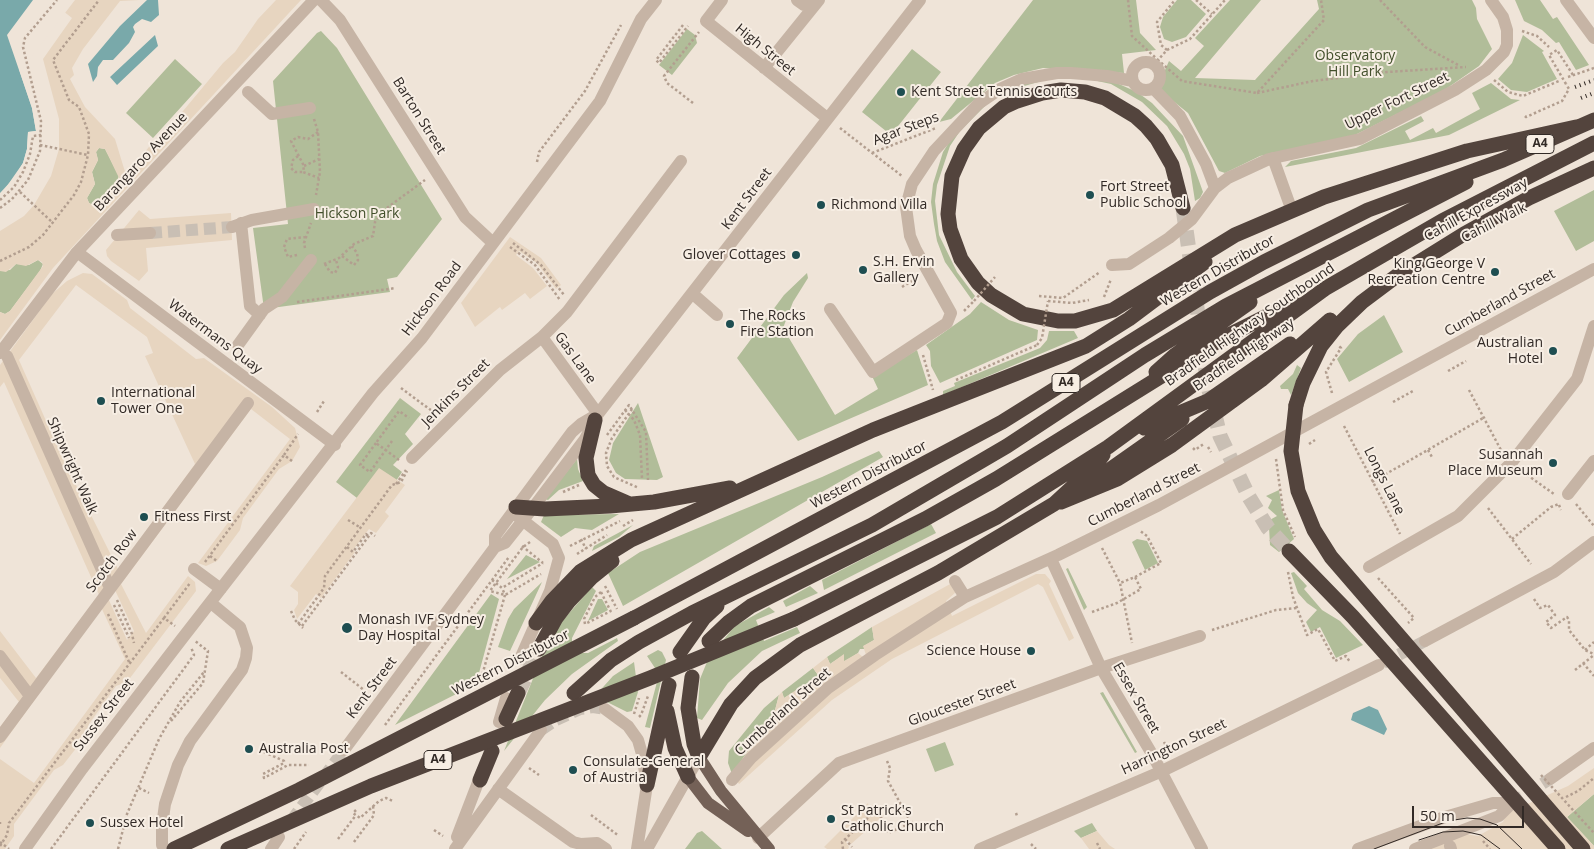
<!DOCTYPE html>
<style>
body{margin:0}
#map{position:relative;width:1594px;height:849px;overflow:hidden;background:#efe4d8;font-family:"Open Sans",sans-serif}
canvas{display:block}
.scale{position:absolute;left:1412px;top:806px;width:112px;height:22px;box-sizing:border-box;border:2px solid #322a26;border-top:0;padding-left:6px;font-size:15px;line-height:18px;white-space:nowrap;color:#322a26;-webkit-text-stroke:4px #f7eee4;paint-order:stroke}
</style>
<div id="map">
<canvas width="1594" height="849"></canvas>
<div class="scale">50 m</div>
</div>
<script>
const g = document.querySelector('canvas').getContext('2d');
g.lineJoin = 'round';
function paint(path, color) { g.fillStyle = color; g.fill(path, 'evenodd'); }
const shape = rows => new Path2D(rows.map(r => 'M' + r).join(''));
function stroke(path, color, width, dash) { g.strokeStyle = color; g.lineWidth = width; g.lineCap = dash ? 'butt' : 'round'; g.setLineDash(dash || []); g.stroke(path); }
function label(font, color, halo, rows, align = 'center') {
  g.font = font + ' "Open Sans",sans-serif'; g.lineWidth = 4; g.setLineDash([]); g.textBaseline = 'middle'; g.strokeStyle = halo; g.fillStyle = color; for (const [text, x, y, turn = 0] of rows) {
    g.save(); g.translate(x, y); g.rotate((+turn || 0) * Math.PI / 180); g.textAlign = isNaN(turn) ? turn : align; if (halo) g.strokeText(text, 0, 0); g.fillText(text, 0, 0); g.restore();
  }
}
const green = shape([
 [1033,0,1136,0,1140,33,1156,50,1122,54,1124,73,1043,68,1014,75,995,83,951,119,939,122],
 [1177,0,1191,0,1206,14,1186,37,1172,42,1164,39,1160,27,1163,17],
 [1230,0,1261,0,1195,78,1255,80,1319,9,1317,0,1472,0,1476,8,1477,19,1492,49,1479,66,1443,91,1353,136,1260,156,1225,173,1219,171,1188,113,1157,88,1169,61,1181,71,1204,46,1195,38],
 [1515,0,1540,0,1553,19,1557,17,1589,65,1576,70,1559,42,1556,43,1542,30,1524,21],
 [687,29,695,35,697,43,672,75,659,65],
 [321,31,337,48,442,219,397,277,387,279,390,292,264,309,253,228,288,224,273,81,317,33],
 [1523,35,1544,51,1542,52,1557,79,1527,92,1511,90,1498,79,1512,63],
 [912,49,941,72,891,135,862,112],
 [175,59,202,84,153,138,126,113],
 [1050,72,1064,72,1103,77,1137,92,1152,103,1183,136,1203,192,1200,198,1195,201,1190,169,1184,154,1167,126,1142,102,1111,84,1074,76,1056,77,1010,90,989,102,960,131,950,146,937,185,935,201,939,235,957,272,975,296,972,300,945,262,937,241,934,224,931,202,933,184,943,152,963,120,989,96,1019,81],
 [1491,83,1511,99,1520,100,1449,135,1285,167,1291,161,1356,148,1421,116,1424,121,1405,131,1410,140,1433,128,1436,133,1480,109,1472,93],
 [99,148,105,149,119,175,117,182,99,203,93,205,89,203,87,198,95,184,92,172,98,160,96,152],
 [1594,190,1594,241,1576,251,1554,211],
 [38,260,43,264,40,271,10,311,5,314,0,312,0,271,10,270,16,264,29,265],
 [807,273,808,278,793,302,783,328,835,415,878,389,872,376,917,350,928,385,798,441,737,358,784,295],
 [981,302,1009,320,1038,330,1037,340,940,383,931,366,930,351,926,345,970,314],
 [1384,315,1403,352,1349,382,1337,359,1358,334],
 [1049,331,1074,331,1078,338,943,395,943,391,955,386,954,383,1040,348,1047,340],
 [1297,365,1301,368,1291,395,1288,389,1281,389,1280,386,1293,374],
 [400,398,421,414,405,434,413,444,393,465,402,472,396,481,357,498,336,482],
 [638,403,663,477,657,480,625,479,616,473,609,460,613,443],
 [879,451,883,457,623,606,608,573,640,552,822,477],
 [577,459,578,469,583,481,559,490,548,500,545,499],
 [1279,490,1282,510,1294,539,1279,552,1270,545,1269,527,1266,522,1277,516,1268,508,1272,500,1266,496],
 [619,514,592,530,575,528,561,537,541,522,544,515],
 [931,524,936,533,824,590,822,580],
 [633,525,619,537,592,551,594,546],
 [1137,539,1147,541,1158,563,1145,570,1132,542],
 [526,555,540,562,507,579],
 [1068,568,1087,607,1084,610,1066,569],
 [1294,572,1307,586,1304,589,1322,610,1340,621,1363,645,1336,658,1320,627,1311,632,1306,622,1317,610,1307,603,1298,593,1291,573],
 [542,582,510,651,498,647,508,619,514,609],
 [810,586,818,593,786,607,783,601],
 [592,587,596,591,572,638,572,646,578,653,588,653,617,638,618,641,572,674,545,700,504,751,546,646,557,627],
 [491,594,499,599,476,684,395,725],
 [598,599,602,599,608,610,588,621],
 [769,607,775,612,756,620,764,641,797,627,800,633,762,651,728,683,702,720,697,718,700,679,709,657,735,626],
 [872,627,874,640,864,646,864,649,860,649,858,653,844,662,844,655,830,664,827,657],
 [658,650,662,652,666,660,650,728,645,727,657,682,655,668,647,656],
 [634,662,638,692,632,711,627,712,595,696,613,676],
 [813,668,818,675,812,682,797,694,796,691,784,698,782,692],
 [1103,692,1137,752,1135,753,1100,693],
 [779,695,774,714,732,774,728,763,729,751,764,708],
 [945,742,954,765,935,772,926,749],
 [1594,794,1594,846,1567,817],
 [1092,823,1097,831,1081,838,1074,831],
 [702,831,722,849,685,849,697,833]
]);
const plaza = shape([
 [49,0,140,0,120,1,83,49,72,68,74,75,70,79,85,107,115,139,126,175,153,142,155,144,163,135,223,63,235,52,258,19,276,0,301,0,53,268,0,340,0,312,5,314,10,311,43,266,42,262,38,260,26,266,16,264,6,272,0,271,0,231,24,216,34,205,51,176,59,149,59,119,43,59,72,18],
 [99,148,105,149,119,178,99,203,93,205,89,203,87,198,95,184,92,172,98,160,96,152],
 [139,210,150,219,231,213,232,240,146,248,148,271,139,281,111,261,107,256,106,250],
 [510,237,541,258,561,285,556,289,537,263,519,251,516,255,533,268,547,286,530,299,525,293,502,310,500,307,475,327,461,303],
 [83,273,92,274,127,300,130,308,196,359,204,358,272,407,295,428,300,447,292,461,279,469,243,518,240,530,217,561,206,566,198,563,290,439,251,409,121,584,146,633,188,576,195,582,196,591,127,682,116,686,89,724,88,733,63,765,54,770,14,824,14,836,5,849,0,849,0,759,34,783,125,659,101,607,0,748,0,727,19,702,0,678,0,631,36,678,99,595,4,382,0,387,0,365,52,294,67,281],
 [76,285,147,337,153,353,145,356,195,464,118,569,63,459,19,360],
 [115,590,134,631,127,640,108,598],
 [379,468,405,485,385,512,389,516,376,533,369,529,353,550,355,552,321,598,316,594,297,619,294,610,298,604,298,592,290,586],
 [1036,574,1045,574,1051,581,1049,584,1074,638,1069,641,1043,587,1038,584,892,659,832,700,739,784,732,774,774,714,779,695,782,692,784,698,796,690,797,694,812,682,818,675,813,668,827,657,830,664,844,654,844,661,858,653,863,657,866,655,863,646,874,640,872,627,952,583,956,592,946,601,952,616],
 [1594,768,1594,794,1567,817,1594,846,1594,849,1423,849,1465,834,1478,836,1503,822,1507,813,1568,786],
 [868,803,869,808,872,805,884,815,851,844,848,841,846,842,849,847,848,849,827,849,824,847],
 [1097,831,1109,845,1115,849,1089,849,1081,838]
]);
const water = shape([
 [0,0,72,0,19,69,32,108,36,131,28,132,27,149,23,163,15,177,0,193],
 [147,0,158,0,159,15,151,22,142,19,135,24,133,27,135,32,129,43,113,60,103,60,98,67,97,76,93,82,88,64,120,26],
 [155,35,158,46,117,85,110,77],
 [1369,706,1378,710,1387,729,1384,735,1351,720,1353,713]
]);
const pier = shape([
 [33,0,75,0,22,69,35,107,39,132,30,134,29,149,25,164,17,178,0,196,23,163,27,149,28,132,36,131,32,108,7,35]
]);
const minorTunnel = shape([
 [150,233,232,227],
 [1383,663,1425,641],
 [541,730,556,720,580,709,593,707,605,709],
 [1512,803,1550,779],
 [291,821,344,750]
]);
const highwayTunnel = shape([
 [1183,208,1208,386,1220,436,1249,497,1268,528,1289,551],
 [518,693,539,649]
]);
const path = shape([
 [1128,0,1132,36,1158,60,1167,50,1190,39,1225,0],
 [1196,0,1212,14],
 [1380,0,1425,47,1460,66],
 [683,25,656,60,659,63,688,26],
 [1522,31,1537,36,1549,47],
 [1167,50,1161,45,1157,22,1175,0],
 [1155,65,1158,60,1182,81,1257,93,1324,20,1321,0],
 [1494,80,1508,92,1523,96,1559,81],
 [1257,93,1313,81,1387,72,1466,67],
 [693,103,667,83,664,76,699,32],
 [1525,116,1526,117,1562,101,1569,89,1566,84],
 [314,119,318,132,320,172,316,195],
 [840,128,902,176],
 [318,132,308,139,298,137,291,141,304,166,303,172,319,178],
 [40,145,88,155],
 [872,153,936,128],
 [298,156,293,160,291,168,295,172,303,172],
 [537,162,539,152,585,91,621,25],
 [304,166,319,159],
 [20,192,53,223],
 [0,200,14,187,23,172,30,154,33,136,41,135],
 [0,208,12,199,28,180,40,151,41,121,23,47,25,38,57,0],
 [513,243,541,265,564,295],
 [510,247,535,265,560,300],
 [305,248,304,243,311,223],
 [297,255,288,257,284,247,287,239,306,237],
 [342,256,354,265,358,260,357,253,352,246],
 [0,261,29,247,43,235,74,195,81,182,88,155,89,134,79,107,69,100,53,60,99,0],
 [324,264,339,258,354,244,373,236,375,222,384,210,425,180],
 [325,264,330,272,335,273,338,267,336,260],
 [902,287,918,277],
 [1039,296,1063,298,1100,272],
 [1104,297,1111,279],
 [1048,301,1072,303,1089,300],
 [297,302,396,288],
 [964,311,974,301],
 [923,355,933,390],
 [1448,371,1466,361],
 [956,380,1037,345],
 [401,388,432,411,428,416,433,420],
 [1469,390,1502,452],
 [1332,393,1326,372,1341,348,1339,346],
 [1393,402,1413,391],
 [632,409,612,438,606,453,607,466,614,477,639,488],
 [625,410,634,420,640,435,642,479],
 [317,412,324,401],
 [1344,426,1400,534],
 [607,435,629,405,646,432,648,480],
 [376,443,360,465,370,472,392,441],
 [1309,444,1315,440],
 [1208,447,1211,452],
 [1193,448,1195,450,1205,443],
 [1428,450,1432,457],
 [1276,459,1283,510,1295,537],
 [399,460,376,443,399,411,409,418],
 [292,461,284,455,298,434],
 [1523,472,1554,494],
 [1372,482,1485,417],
 [396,484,406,470],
 [563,492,579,485],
 [1576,504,1594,526],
 [1559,505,1561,510],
 [1488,508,1531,564],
 [348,520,361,528],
 [623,526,633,520],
 [581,539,586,549],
 [1512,539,1551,507,1559,504],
 [530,542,523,547,490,591,505,595,541,574],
 [522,546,543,563],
 [570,546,620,521],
 [347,547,353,552,366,534,368,536],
 [1102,548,1120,583,1132,643],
 [577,554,607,535],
 [210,556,217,561],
 [205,562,284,455],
 [1288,572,1293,597,1307,635,1318,629,1335,661,1346,656,1350,662],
 [1135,577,1161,563,1147,536,1139,530],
 [1378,578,1414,618,1408,623],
 [492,580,502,588,543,563],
 [605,586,617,609],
 [601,592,595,597,584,619,585,624,611,611],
 [601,592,611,612],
 [1534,599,1540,608,1548,605,1555,615,1546,622,1551,628,1567,617,1569,620,1569,630,1585,650,1594,654],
 [117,600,132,634,134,643],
 [114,605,129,638],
 [291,611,295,620,303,628],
 [1092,612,1117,603,1141,589,1135,577,1120,583],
 [108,614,129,662],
 [164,618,190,583],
 [298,624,324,588,325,576,392,485,401,482,407,471],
 [302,626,371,533,375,536],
 [1212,630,1276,610,1297,608],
 [1585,650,1594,642],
 [1583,663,1594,676],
 [1575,670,1594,655],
 [341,672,364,690],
 [481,679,505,595,502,588],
 [1130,684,1136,695],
 [634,714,639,698],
 [639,717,641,715,648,696],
 [171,721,203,683,208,651,195,641],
 [385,725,509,557],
 [1164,742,1166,746],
 [264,752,284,761,284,763,263,774,264,778,288,765,309,765],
 [887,761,890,768,888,781,909,819],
 [529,768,539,775],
 [139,788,149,793],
 [1566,797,1578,791,1594,778],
 [356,810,353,813,360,818,379,801,386,798,393,801],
 [880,812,879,813,888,833,913,822],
 [1016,813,1017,816],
 [591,815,619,836],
 [0,822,0,824],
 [434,830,443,836],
 [338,839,356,815],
 [845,839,852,847],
 [1483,841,1490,849],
 [354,842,374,815,373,806],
 [1097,843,1100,849],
 [1031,844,1036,849],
 [0,846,7,835,9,823,164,618,175,626],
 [51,849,194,655,191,647],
 [118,849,127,814,159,739,180,702,204,672],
 [294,849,306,832],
 [843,849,842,842,872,814,879,813]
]);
const minor = shape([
 [321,0,340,20,465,217,493,243],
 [722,0,706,21,827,118],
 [797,0,804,5,808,0],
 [1566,0,1594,38],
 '1132 76a14 14 0 1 1 28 0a14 14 0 1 1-28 0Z',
 [764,68,819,0],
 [1153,88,1180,116,1206,164,1215,188],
 [248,92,272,114,310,108],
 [1273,158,1292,211],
 [241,223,250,306,260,315],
 [232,227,252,220,314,209],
 [117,235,150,233],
 [77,252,335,445],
 [1112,265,1129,264,1169,238,1192,219,1215,188,1228,178,1269,159,1360,139,1455,90,1486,70,1504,52,1507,45,1507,30,1503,17,1491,0],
 [693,294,717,315],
 [830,309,873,372,947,323,951,313,916,250,910,236,906,207,912,184,934,151,978,104,1000,89,1022,79,1057,73,1071,73,1107,76,1133,81],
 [542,337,567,312,681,161],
 [238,345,264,309,282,297,311,260],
 [0,353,77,252,314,0],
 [7,356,110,588],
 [412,458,500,370,542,337,598,414],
 [1568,494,1594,461],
 [516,515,553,544,559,558,550,591,520,659],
 [495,547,495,536,572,432,581,424,598,414],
 [1051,559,1101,668,1152,754,1202,849],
 [1369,567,1458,516,1512,462,1577,379,1594,326],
 [194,569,221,589],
 [955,581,965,597],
 [1425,641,1554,572,1594,542],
 [0,656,30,696],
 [605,709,628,726,638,740,642,754,647,785,637,849],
 [499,722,506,698],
 [0,737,248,403],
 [344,750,495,547,505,543,532,509,585,439,598,414,920,0],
 [1550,779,1594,748],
 [732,780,751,758,828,688,875,655,965,597,1058,555,1159,505,1594,269],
 [498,789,573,842,581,844,597,843,606,849],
 [457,837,482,772],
 [758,838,839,763,1101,668,1200,636],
 [162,845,162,826,165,804,178,765,190,741,242,670,246,658,247,648,240,627,211,603],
 [1450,846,1451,849],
 [25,849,82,769,181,640,373,393,422,338,600,101,641,19,656,0],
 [271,849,279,837],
 [455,849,541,730],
 [647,849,699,757],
 [980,849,1160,772,1379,665],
 [1358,849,1445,817,1493,803,1512,803],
 [1415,849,1499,816,1512,803]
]);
const major = shape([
 [699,757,721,791,769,849],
 [688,777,708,803,748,831]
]);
const highway = shape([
 [1183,208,1172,165,1157,139,1146,126,1135,116,1105,98,1085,92,1061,90,1042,93,1017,101,1004,107,979,128,964,149,952,176,948,214,950,229,961,259,978,283,991,295,1023,314,1058,321,1075,321,1113,310,1235,235,1324,197,1467,151,1576,127],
 [1156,372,1175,355,1250,302],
 [1296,405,1303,383,1321,346,1337,326,1362,302,1398,275,1464,234,1529,198,1594,168],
 [595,420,586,458,588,475,594,485,604,493,627,503],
 [1144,428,1208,401,1290,344],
 [1095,485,1111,469,1182,419],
 [1061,502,1117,479,1172,445,1261,380,1330,320],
 [516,507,545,509,610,506,654,502,730,488],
 [634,618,1002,422,1210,292,1264,262,1368,210,1503,160,1594,120],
 [794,619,997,517,1108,447,1326,288,1442,221,1594,143],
 [536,623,552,601,581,571,631,540,873,430,1086,346,1129,319,1205,262],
 [709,641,729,622,751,606,925,519,996,479,1223,338,1295,302],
 [539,649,556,618,569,601,591,578,612,561],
 [680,652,704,618,717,606],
 [692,677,688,708,694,744,699,757],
 [574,693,611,660,639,642,692,613,872,525,1007,446,1145,355,1226,306,1466,182],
 [667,711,675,748,688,777],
 [506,719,518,693],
 [699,757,731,704,755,678,800,645,938,573,1054,504,1093,468,1103,455],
 [480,780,492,751],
 [647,785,669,685]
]);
const tram = shape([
 [1419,840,1443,832,1463,831,1481,835,1500,849],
 [1374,849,1448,821,1467,818,1480,819,1497,825,1522,849]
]);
const rail = shape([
 [1575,87,1594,80],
 [1581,98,1594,93]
]);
const pathBridge = shape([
 [1568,77,1594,68],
 [1566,84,1549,55,1557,50,1573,75],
 [974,301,995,277],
 [1037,345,1042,338,1048,301],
 [1541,775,1594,833],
 [0,842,9,849]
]);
const highwayBridge = shape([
 [1296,405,1291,451,1298,491,1314,530,1331,557,1583,849],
 [1289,551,1353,617,1558,849],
 [174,849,299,790,634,618],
 [228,849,371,786,650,678,794,619]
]);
const markers = [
 [901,92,5,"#1e4e51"],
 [1090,195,5,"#1e4e51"],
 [821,205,5,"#1e4e51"],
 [796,255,5,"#1e4e51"],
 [863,270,5,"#1e4e51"],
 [1495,272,5,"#1e4e51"],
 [730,324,5,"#1e4e51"],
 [1553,351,5,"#1e4e51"],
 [101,401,5,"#1e4e51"],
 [1553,463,5,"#1e4e51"],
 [144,517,5,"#1e4e51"],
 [347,628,6,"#1e4e51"],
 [1031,651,5,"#1e4e51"],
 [249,749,5,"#1e4e51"],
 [573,770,5,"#1e4e51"],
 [831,819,5,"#1e4e51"],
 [90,823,5,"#1e4e51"]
];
const shields = [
 [1540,144,28],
 [1066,383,28],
 [438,760,28]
];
const shieldNames = [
 ["A4",1540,144],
 ["A4",1066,383],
 ["A4",438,760]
];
const streetNames = [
 ["High Street",765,50,39],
 ["Upper Fort Street",1397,101,-26],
 ["Barton Street",419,116,58],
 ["Agar Steps",906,129,-21],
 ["Barangaroo Avenue",141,162,-47],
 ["Kent Street",747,199,-53],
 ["Cahill Expressway",1476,210,-29],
 ["Cahill Walk",1494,223,-27],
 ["Western Distributor",1218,271,-30],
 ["Hickson Road",432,299,-53],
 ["Cumberland Street",1500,303,-29],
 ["Bradfield Highway Southbound",1250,325,-35],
 ["Watermans Quay",215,337,37],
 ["Bradfield Highway",1244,355,-34],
 ["Gas Lane",575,358,54],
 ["Jenkins Street",456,393,-45],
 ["Shipwright Walk",72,466,66],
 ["Western Distributor",869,475,-28],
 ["Longs Lane",1384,481,63],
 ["Cumberland Street",1144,495,-27],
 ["Scotch Row",112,561,-53],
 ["Western Distributor",511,663,-27],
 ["Kent Street",372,688,-53],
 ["Essex Street",1136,698,60],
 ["Gloucester Street",962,703,-20],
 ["Cumberland Street",783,712,-42],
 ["Sussex Street",104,715,-52],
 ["Harrington Street",1174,747,-25]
];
const parkNames = [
 ["Observatory",1355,56],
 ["Hill Park",1355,72],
 ["Hickson Park",357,214]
];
const poiNames = [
 ["Kent Street Tennis Courts",911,92],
 ["Fort Street",1100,187],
 ["Public School",1100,203],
 ["Richmond Villa",831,205],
 ["Glover Cottages",786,255,"right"],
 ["S.H. Ervin",873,262],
 ["Gallery",873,278],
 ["King George V",1485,264,"right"],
 ["Recreation Centre",1485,280,"right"],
 ["The Rocks",740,316],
 ["Fire Station",740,332],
 ["Australian",1543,343,"right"],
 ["Hotel",1543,359,"right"],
 ["International",111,393],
 ["Tower One",111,409],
 ["Susannah",1543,455,"right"],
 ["Place Museum",1543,471,"right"],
 ["Fitness First",154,517],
 ["Monash IVF Sydney",358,620],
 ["Day Hospital",358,636],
 ["Science House",1021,651,"right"],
 ["Australia Post",259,749],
 ["Consulate-General",583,762],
 ["of Austria",583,778],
 ["St Patrick's",841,811],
 ["Catholic Church",841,827],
 ["Sussex Hotel",100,823]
];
paint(green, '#b1bd99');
paint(plaza, '#e7d5c0');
paint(water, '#79a9aa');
paint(pier, '#efe4d8');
stroke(minorTunnel, '#c9bfb4', 12, [12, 6]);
stroke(highwayTunnel, '#c9bfb4', 15, [15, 8]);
stroke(path, '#b29e8f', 2.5, [2.5, 2.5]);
stroke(minor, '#c6b4a5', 12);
stroke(major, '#746157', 12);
stroke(highway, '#53443d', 15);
stroke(tram, '#322a26', 1);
stroke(rail, '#322a26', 4, [1, 4]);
stroke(pathBridge, '#b29e8f', 2.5, [2.5, 2.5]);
stroke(highwayBridge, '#53443d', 15);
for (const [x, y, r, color] of markers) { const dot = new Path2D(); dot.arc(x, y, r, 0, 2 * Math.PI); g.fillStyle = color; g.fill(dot); stroke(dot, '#f7eee4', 2); }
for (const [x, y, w] of shields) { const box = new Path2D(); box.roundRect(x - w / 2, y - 9.5, w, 19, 4); g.fillStyle = '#f7eee4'; g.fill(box); stroke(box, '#322a26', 1); }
label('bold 12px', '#322a26', null, shieldNames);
label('14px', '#322a26', '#f7eee4', streetNames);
label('14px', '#424f2b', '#f7eee4', parkNames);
label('14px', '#322a26', '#f7eee4', poiNames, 'left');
</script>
